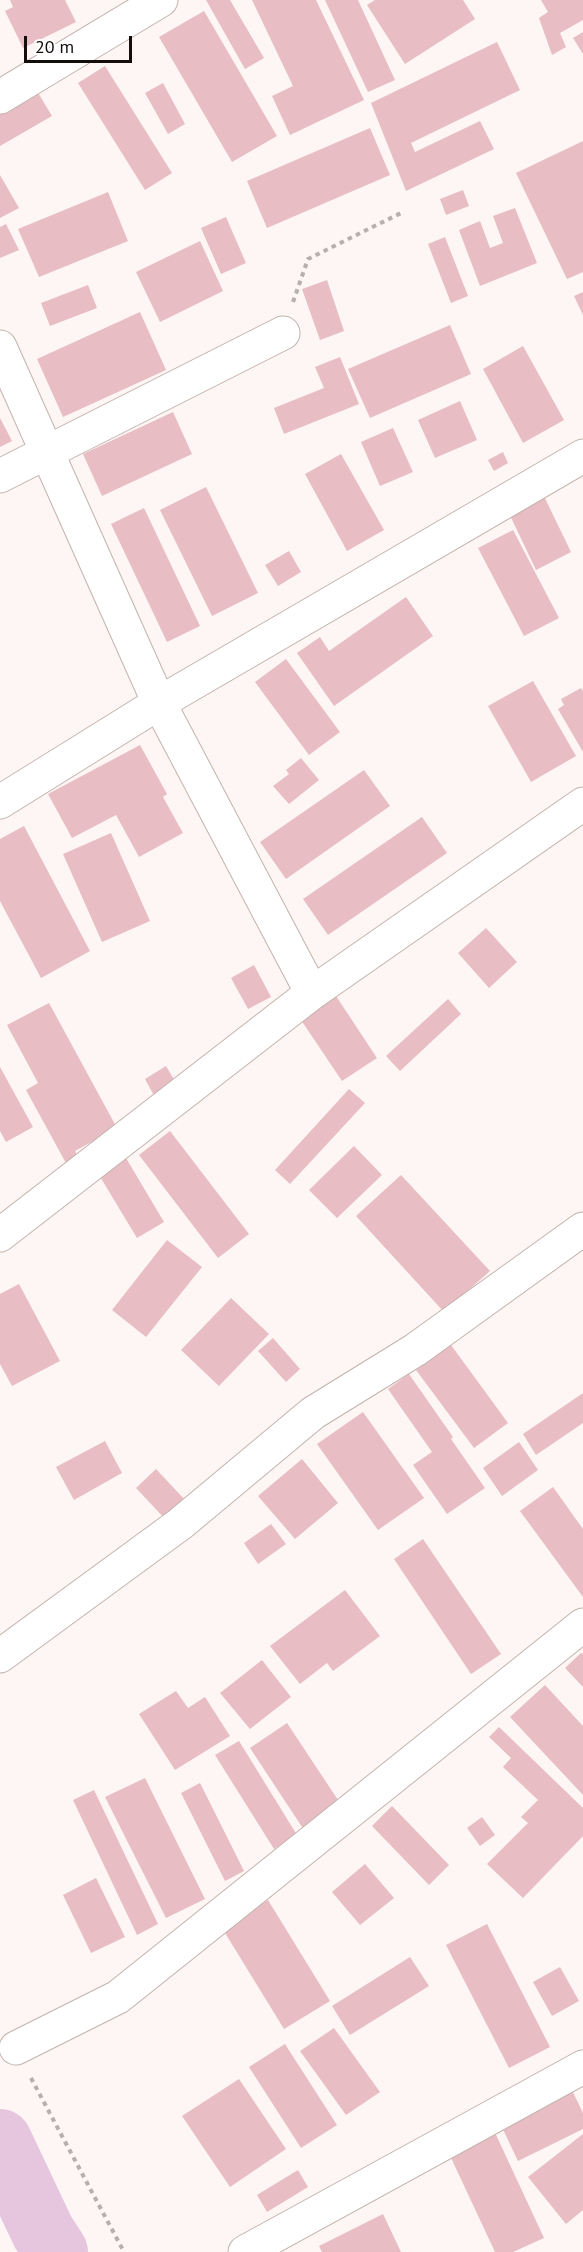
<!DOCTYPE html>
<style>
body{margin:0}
#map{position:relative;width:583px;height:2252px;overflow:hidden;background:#fdf6f4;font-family:"PT Sans",sans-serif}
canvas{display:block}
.scale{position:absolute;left:24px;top:36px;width:108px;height:27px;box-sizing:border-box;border:3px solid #130e0c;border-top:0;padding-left:8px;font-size:18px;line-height:21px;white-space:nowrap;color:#130e0c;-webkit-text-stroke:4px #fff;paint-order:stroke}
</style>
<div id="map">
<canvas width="583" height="2252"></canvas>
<div class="scale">20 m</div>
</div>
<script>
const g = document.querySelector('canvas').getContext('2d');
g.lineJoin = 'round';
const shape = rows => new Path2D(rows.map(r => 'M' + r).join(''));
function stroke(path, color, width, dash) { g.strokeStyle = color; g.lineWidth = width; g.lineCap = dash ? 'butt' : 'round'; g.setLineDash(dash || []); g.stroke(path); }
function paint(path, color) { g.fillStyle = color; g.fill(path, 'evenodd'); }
const river = shape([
 [0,2141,43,2232,56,2252]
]);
const building = shape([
 [10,0,65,0,76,22,23,48,5,11,13,7],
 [206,0,230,0,264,58,245,69],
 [252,0,316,0,364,100,290,135,272,96,293,86],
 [325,0,358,0,395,80,368,92],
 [375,0,463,0,475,19,405,64,367,5],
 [541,0,583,0,583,20,560,33,566,47,552,55,539,18,548,12],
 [204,11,277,136,232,162,159,37],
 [583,32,583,54,573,38],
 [497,42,520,90,411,143,415,152,480,121,494,149,406,191,371,103],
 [105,66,172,173,145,190,78,83],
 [163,83,185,124,168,134,145,93],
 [37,91,52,116,0,146,0,112],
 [370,128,390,175,267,228,247,181],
 [583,141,583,272,567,279,516,173],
 [0,175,19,208,0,218],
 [463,190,469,206,446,215,440,199],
 [108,192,128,241,39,277,18,229],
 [515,208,537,263,480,286,459,230,480,221,490,248,503,243,493,216],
 [226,217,246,263,221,274,201,228],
 [6,224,19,250,0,258,0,227],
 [445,237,468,296,451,303,428,244],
 [200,241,223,291,160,322,136,272],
 [327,280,344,331,320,340,302,289],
 [88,285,97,308,50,326,41,303],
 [583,292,583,315,574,296],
 [140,312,166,370,63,417,37,359],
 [450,325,471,374,370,418,348,369],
 [523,346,564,420,523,443,483,369],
 [340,357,359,404,284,434,274,408,324,388,315,367],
 [460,401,477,440,435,458,418,420],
 [173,412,192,454,102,496,83,454],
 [0,418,12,441,0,447],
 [393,428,413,472,380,486,361,442],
 [503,452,508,463,494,471,488,460],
 [341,454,384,530,347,551,305,474],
 [206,487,258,593,212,616,160,510],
 [541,490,571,552,536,570,506,507],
 [144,508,200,626,167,642,111,524],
 [513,530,559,618,524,636,478,548],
 [289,551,301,572,278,586,265,565],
 [406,597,433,636,334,706,297,653,320,637,329,651],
 [286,659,340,732,309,755,255,682],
 [533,681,576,756,531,782,488,706],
 [581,688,583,691,583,752,558,709,564,705,561,699],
 [140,745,167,794,163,797,183,833,139,857,116,815,72,838,48,794],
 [301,758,319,780,289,804,273,786,289,774,286,770],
 [364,770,390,806,286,879,260,842],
 [422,817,447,853,328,935,303,899],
 [24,826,90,951,41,978,0,901,0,839],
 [111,833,150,921,102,942,63,854],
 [486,928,517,962,489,988,458,953],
 [254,965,271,997,248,1009,231,978],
 [336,996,377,1058,342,1081,301,1020],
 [448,999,461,1014,400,1071,386,1056],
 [49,1003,117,1128,75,1151,79,1158,67,1165,26,1090,38,1083,7,1025],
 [166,1066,179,1088,157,1101,145,1079],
 [0,1067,33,1127,6,1142,0,1131],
 [349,1089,365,1103,290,1184,275,1170],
 [170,1131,249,1234,218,1258,139,1155],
 [354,1146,382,1175,337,1218,309,1190],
 [126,1158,164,1222,137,1238,99,1175],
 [401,1175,490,1271,444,1312,356,1216],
 [167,1240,202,1267,146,1337,112,1310],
 [19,1284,60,1361,12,1386,0,1364,0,1294],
 [231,1298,269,1334,219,1386,181,1350],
 [273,1338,300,1369,286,1382,258,1351],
 [451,1345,508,1423,474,1448,416,1370],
 [409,1374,453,1437,451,1439,485,1488,447,1514,413,1465,432,1452,388,1389],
 [583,1393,583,1423,536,1455,523,1434],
 [363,1412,424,1498,378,1530,317,1444],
 [105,1441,122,1473,74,1500,56,1467],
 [519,1442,538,1470,502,1496,483,1468],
 [302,1459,338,1503,295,1539,258,1496],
 [156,1469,186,1501,166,1520,136,1488],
 [553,1487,583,1529,583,1597,520,1511],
 [271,1524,286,1544,258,1564,244,1543],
 [423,1539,501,1654,471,1674,394,1559],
 [345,1590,380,1636,333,1671,327,1663,300,1684,270,1646],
 [581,1653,583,1654,583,1687,565,1668],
 [262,1660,291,1697,250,1729,220,1693],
 [545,1685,583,1726,583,1795,510,1717],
 [176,1691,188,1708,205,1697,230,1736,175,1770,139,1714],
 [287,1723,342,1806,304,1830,250,1748],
 [499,1727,583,1808,583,1836,523,1898,487,1864,528,1823,521,1817,538,1800,503,1767,511,1758,489,1737],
 [239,1741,297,1835,274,1849,215,1755],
 [145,1778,205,1899,166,1918,105,1797],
 [200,1783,244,1871,225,1881,181,1793],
 [94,1790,158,1924,137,1935,73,1800],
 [392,1806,449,1865,429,1885,372,1826],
 [482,1817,495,1835,480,1846,467,1828],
 [365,1864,394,1898,360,1925,332,1892],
 [96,1878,125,1937,91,1953,63,1895],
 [268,1900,330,2001,284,2029,222,1928],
 [487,1924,550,2047,509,2068,446,1945],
 [410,1957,429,1986,350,2035,332,2006],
 [560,1967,579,2001,552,2016,533,1982],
 [334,2028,380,2092,346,2115,300,2051],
 [285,2044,337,2125,301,2148,249,2067],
 [239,2079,286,2149,230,2187,182,2116],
 [568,2082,583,2113,583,2129,518,2161,497,2117],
 [491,2124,544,2238,513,2252,495,2252,445,2145],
 [583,2134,583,2210,566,2224,528,2177],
 [298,2170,308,2187,267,2212,257,2195],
 [383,2214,401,2252,322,2252,319,2246]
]);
const path = shape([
 [293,302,308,259,401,213],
 [31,2078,124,2252]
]);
const minor = shape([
 [0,97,161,0],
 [0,347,159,703,312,993],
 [0,476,283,333],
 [0,802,159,703,583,456],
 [0,1235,312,993,583,804],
 [0,1656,180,1524,313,1413,415,1350,583,1229],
 [16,2048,118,1997,583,1625],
 [245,2252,583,2067]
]);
stroke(river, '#e6c5de', 64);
paint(building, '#e8bdc4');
stroke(minor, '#c3b3ad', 35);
stroke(path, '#b5afad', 4, [4.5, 4.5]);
stroke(minor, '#fff', 33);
</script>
